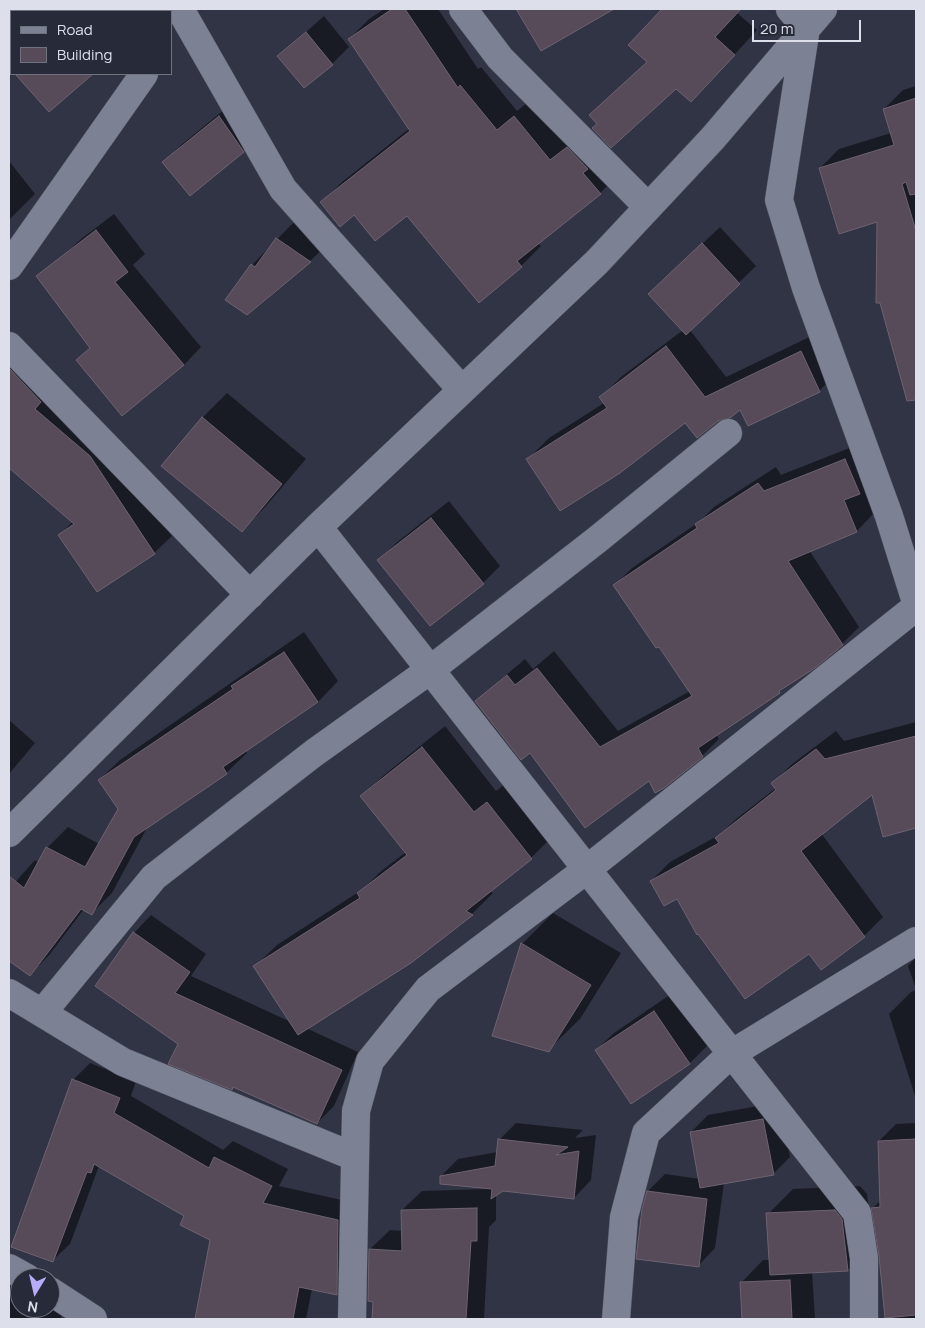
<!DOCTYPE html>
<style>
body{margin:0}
#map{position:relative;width:925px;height:1328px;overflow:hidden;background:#303444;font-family:Manrope,sans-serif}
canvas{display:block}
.frame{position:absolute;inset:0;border:10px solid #dde0ea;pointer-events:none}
.legend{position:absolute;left:10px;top:10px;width:162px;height:65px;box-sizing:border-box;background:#262a39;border:1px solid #6f7380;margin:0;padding:6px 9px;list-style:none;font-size:15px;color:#dde0ea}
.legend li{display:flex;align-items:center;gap:10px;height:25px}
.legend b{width:25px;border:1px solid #6f7380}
.north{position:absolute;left:10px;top:1268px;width:50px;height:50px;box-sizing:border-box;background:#262a39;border:1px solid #6f7380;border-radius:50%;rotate:189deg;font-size:14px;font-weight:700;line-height:20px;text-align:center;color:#dde0ea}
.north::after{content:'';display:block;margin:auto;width:18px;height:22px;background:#b6acf8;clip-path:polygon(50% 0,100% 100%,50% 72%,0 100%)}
.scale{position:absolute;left:752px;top:20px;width:109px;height:22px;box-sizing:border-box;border:2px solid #dde0ea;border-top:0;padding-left:6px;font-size:15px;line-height:18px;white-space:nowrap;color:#dde0ea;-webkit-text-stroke:4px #262a39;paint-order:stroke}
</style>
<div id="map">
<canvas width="925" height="1328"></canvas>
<div class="frame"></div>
<ul class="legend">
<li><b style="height:6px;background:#7c8193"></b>Road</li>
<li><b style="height:14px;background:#574b5a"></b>Building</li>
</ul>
<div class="north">N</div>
<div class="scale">20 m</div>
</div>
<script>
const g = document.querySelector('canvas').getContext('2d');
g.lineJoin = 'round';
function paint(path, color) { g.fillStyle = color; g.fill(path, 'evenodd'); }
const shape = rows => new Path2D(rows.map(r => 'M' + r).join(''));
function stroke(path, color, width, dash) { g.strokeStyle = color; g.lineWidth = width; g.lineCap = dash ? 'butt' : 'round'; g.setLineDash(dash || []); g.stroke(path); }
const shadow = shape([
 [56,9,165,9,163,11,54,11],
 [384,9,438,9,478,69,481,67,517,111,534,97,620,174,600,193,538,243,541,246,521,266,407,214,354,214,322,202,342,182,410,128,349,39,369,19],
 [517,9,599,9,582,26,541,50],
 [663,9,741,9,737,13,757,30,714,77,676,87,598,123,591,115,648,61,630,45],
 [324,16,349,47,332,64,279,56],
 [11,50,11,67,9,65,9,53],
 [17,74,91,74,49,111],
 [916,86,916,352,878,221,820,168,839,149,891,133,884,109,903,90],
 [236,100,260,134,243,151,164,162,181,145],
 [9,161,35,194,9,220],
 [114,214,145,254,133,265,201,347,184,365,91,347,63,256,81,239],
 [294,222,327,245,310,261,247,313,252,265],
 [720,227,756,266,690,330,726,377,822,331,840,370,819,391,749,425,741,408,528,459,549,438,604,403,601,397,621,377,683,330,667,277],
 [9,331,107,438,172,536,154,553,97,591,60,535,73,521,9,466],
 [227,393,306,459,266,506,242,531,202,418],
 [862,443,876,476,864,488,874,513,857,531,809,550,859,627,842,644,779,692,716,734,719,739,702,756,649,779,530,751,476,701,525,659,533,669,554,651,618,731,690,691,615,585,632,568,699,522,714,507,776,467,781,475],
 [449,501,500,566,483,583,379,560,396,543],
 [304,632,338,681,318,702,245,750,247,753,226,773,148,826,112,893,92,913,84,909,50,954,30,975,9,959,9,889,35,860,39,863,47,848,68,827,99,844,119,809,99,780,120,760],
 [9,720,35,743,9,774],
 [916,722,916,827,884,835,873,793,821,833,883,917,864,936,809,953,677,897,651,881,670,862,719,835,736,819,776,788,773,783,792,764,836,731,844,741],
 [445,726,496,791,509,781,553,836,531,858,490,891,493,893,472,914,410,962,306,1028,358,1052,334,1106,317,1123,179,1043,97,986,134,933,151,915,206,954,191,976,291,1022,255,966,277,945,363,889,380,872,406,852,362,796,384,775],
 [553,913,621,953,580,1019,548,1050,522,944],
 [916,957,916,989,908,966],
 [916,990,916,1099,889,1014,911,992],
 [671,994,707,1046,690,1063,632,1102,596,1050,614,1033],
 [90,1063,136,1081,131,1096,223,1150,233,1141,288,1169,279,1186,355,1203,354,1276,336,1294,312,1289,306,1319,194,1319,197,1317,212,1239,186,1216,99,1166,70,1244,52,1261,73,1080],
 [780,1102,790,1157,773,1174,724,1183,715,1248,698,1266,648,1191,665,1174,700,1179,691,1132,708,1115],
 [516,1123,583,1130,575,1138,596,1135,591,1180,574,1198,503,1189,496,1194,496,1220,489,1227,484,1319,377,1319,370,1249,390,1230,403,1231,402,1210,422,1191,487,1189,441,1176,458,1159,498,1152,499,1140],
 [916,1123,916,1319,887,1319,881,1255,873,1208,881,1200,879,1141,896,1124],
 [860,1186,867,1194,873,1245,848,1270,812,1272,815,1319,743,1319,741,1283,763,1260,770,1260,768,1214,793,1189],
 [9,1290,20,1292,20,1308,50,1308,50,1295,64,1297,61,1319,9,1319]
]);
const building = shape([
 [392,9,405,9,458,88,460,85,497,130,514,116,550,160,567,147,588,169,583,173,601,194,517,261,522,267,479,303,407,216,375,241,354,215,340,227,320,202,410,131,348,39,392,9],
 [516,9,614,9,541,51,516,9],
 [662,9,741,9,715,37,735,55,691,102,676,89,611,148,592,128,597,124,589,115,647,62,628,45,662,9],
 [306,32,333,65,304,88,277,56,306,32],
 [15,74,93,74,49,112,15,74],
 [916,98,916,194,910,195,906,182,902,184,916,231,916,400,907,401,880,303,876,303,877,222,839,234,819,168,894,145,883,109,916,98],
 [219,116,244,152,190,196,162,162,219,116],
 [96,230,128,272,115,282,184,365,122,416,76,360,90,348,36,276,96,230],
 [276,238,311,262,247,315,225,300,251,264,255,267,276,238],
 [702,243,740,284,686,335,648,294,702,243],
 [666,346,705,397,801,351,820,392,748,426,740,410,730,418,718,421,697,438,685,423,620,473,560,511,526,459,607,408,599,397,666,346],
 [9,368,41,402,35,409,90,456,155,554,97,592,58,535,74,524,9,468,9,368],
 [202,417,282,484,242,532,161,466,202,417],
 [845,459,860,494,844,500,857,532,788,561,843,645,815,668,779,691,780,693,698,748,703,757,664,788,655,793,649,781,585,828,530,753,521,760,475,701,507,675,515,685,537,668,600,747,692,696,659,647,656,648,613,585,697,528,695,524,758,483,764,491,845,459],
 [431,518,484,584,430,626,377,560,431,518],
 [284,652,318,702,223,767,227,774,134,837,92,915,81,909,30,976,9,961,9,876,24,888,46,847,85,867,118,809,98,780,233,689,231,686,284,652],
 [916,736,916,828,883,837,872,795,801,851,865,937,821,970,809,954,745,999,698,934,697,935,677,899,664,906,650,881,719,843,715,838,776,790,771,783,816,749,825,759,916,736],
 [422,747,474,812,487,802,532,859,466,911,473,915,411,963,298,1035,253,966,360,898,357,893,407,855,360,796,422,747],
 [133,932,190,972,175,993,342,1070,317,1124,233,1087,232,1090,168,1064,178,1044,95,986,133,932],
 [521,943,591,985,549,1052,492,1036,521,943],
 [654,1011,690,1064,631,1104,595,1050,654,1011],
 [72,1079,120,1098,114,1113,209,1168,214,1157,272,1186,263,1203,338,1220,337,1295,299,1287,293,1319,195,1319,210,1240,180,1225,184,1216,94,1164,91,1173,87,1172,53,1262,11,1247,72,1079],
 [763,1119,774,1175,700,1188,690,1132,763,1119],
 [498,1139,568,1147,556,1155,579,1151,574,1199,503,1191,491,1199,492,1189,440,1184,440,1176,495,1166,498,1139],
 [916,1139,916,1315,885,1318,879,1256,871,1208,880,1207,878,1141,916,1139],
 [647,1191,707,1199,699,1267,636,1259,642,1209,647,1191],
 [477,1208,477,1241,471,1241,466,1319,372,1319,373,1302,368,1301,369,1249,402,1251,401,1210,477,1208],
 [835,1210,842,1219,848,1271,770,1275,766,1213,835,1210],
 [790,1280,792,1319,742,1319,740,1282,790,1280]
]);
const street = shape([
 [180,9,283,189,462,390],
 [463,9,500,58,648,207],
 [790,9,806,28,779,200,806,288,889,516,916,602],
 [38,11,41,9],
 [9,35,11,33],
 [9,266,144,74],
 [9,346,250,595],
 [318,527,857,1213,864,1258,864,1319],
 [9,833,318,527,597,262,713,138,823,9],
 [9,993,123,1062,355,1157],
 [42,1013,154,877,314,753,430,670,598,539,728,433],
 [9,1268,27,1278],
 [50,1291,93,1319],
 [352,1319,356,1111,370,1061,428,989,586,870,916,607],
 [616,1319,624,1217,646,1133,731,1054,916,941]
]);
paint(shadow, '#0007');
paint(building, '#574b5a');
stroke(building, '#6e6271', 1);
stroke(street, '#4b4f5c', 29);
stroke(street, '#7c8193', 28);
</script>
